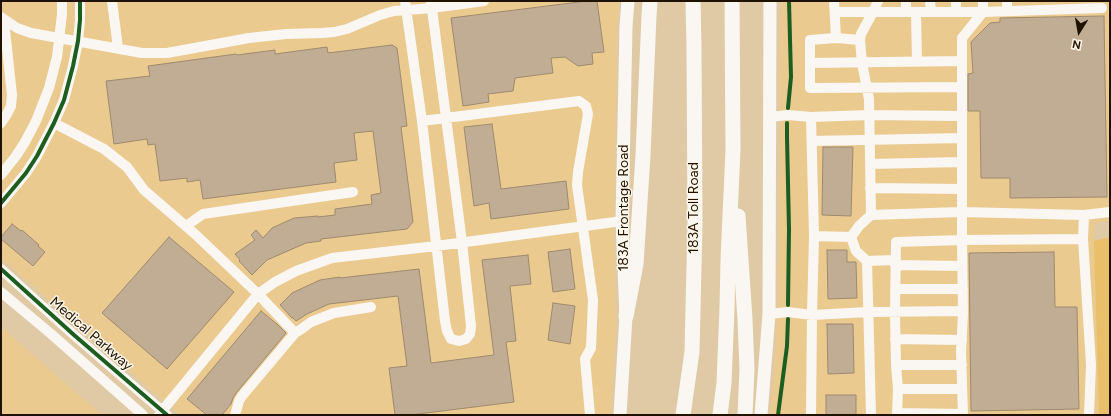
<!DOCTYPE html>
<style>
body{margin:0}
#map{position:relative;width:1111px;height:416px;overflow:hidden;background:#dfcaa5;font-family:Figtree,sans-serif}
canvas{display:block}
.frame{position:absolute;inset:0;border:2px solid #1f1200;pointer-events:none}
.north{position:absolute;left:1059px;top:12px;width:40px;height:40px;-webkit-text-stroke:3px #fff7ea;paint-order:stroke;rotate:191deg;font-size:11px;font-weight:700;line-height:16px;text-align:center;color:#1f1200}
.north::after{content:'';display:block;margin:auto;width:14px;height:18px;background:#1f1200;clip-path:polygon(50% 0,100% 100%,50% 72%,0 100%)}
</style>
<div id="map">
<canvas width="1111" height="416"></canvas>
<div class="frame"></div>
<div class="north">N</div>
</div>
<script>
const g = document.querySelector('canvas').getContext('2d');
g.lineJoin = 'round';
function paint(path, color) { g.fillStyle = color; g.fill(path, 'evenodd'); }
const shape = rows => new Path2D(rows.map(r => 'M' + r).join(''));
function stroke(path, color, width, dash) { g.strokeStyle = color; g.lineWidth = width; g.lineCap = dash ? 'butt' : 'round'; g.setLineDash(dash || []); g.stroke(path); }
function label(font, color, halo, rows, align = 'center') {
  g.font = font + ' Figtree,sans-serif'; g.lineWidth = 3; g.setLineDash([]); g.textBaseline = 'middle'; g.strokeStyle = halo; g.fillStyle = color; for (const [text, x, y, turn = 0] of rows) {
    g.save(); g.translate(x, y); g.rotate((+turn || 0) * Math.PI / 180); g.textAlign = isNaN(turn) ? turn : align; if (halo) g.strokeText(text, 0, 0); g.fillText(text, 0, 0); g.restore();
  }
}
const built = shape([
 [1,1,619,1,617,27,614,233,616,326,611,415,180,415,1,258],
 [781,1,1110,1,1110,221,1098,222,1094,227,1099,415,770,415,775,358,778,293,780,136,779,79],
 [1,327,102,415,1,415]
]);
const green = shape([
 [1110,237,1110,415,1099,415,1094,241]
]);
const building = shape([
 [587,1,597,1,604,52,592,53,593,64,578,66,565,57,551,58,553,73,515,78,513,91,488,94,489,102,463,106,451,18,587,1],
 [1104,16,1107,197,1010,198,1010,178,981,178,980,111,968,111,968,74,973,73,971,42,990,23,1000,22,1000,18,1104,16],
 [392,45,397,48,407,126,401,127,413,222,407,229,321,239,321,241,306,243,267,260,252,275,239,261,240,260,235,254,255,240,251,235,256,230,263,238,272,228,294,218,318,216,318,217,335,215,335,209,372,204,371,195,381,193,373,131,354,133,357,160,334,163,336,182,203,199,200,180,187,182,187,178,160,181,155,144,148,145,147,139,114,144,106,81,150,76,148,66,236,54,237,55,275,50,275,54,327,47,328,53,392,45],
 [492,124,501,189,566,181,569,209,491,219,489,203,474,206,464,127,492,124],
 [823,147,853,147,851,216,822,215,823,147],
 [12,224,21,231,22,230,39,245,38,246,45,252,33,266,1,239,1,237,12,224],
 [169,237,234,292,167,369,102,313,169,237],
 [570,249,575,289,553,292,548,252,570,249],
 [827,250,847,250,847,262,856,262,857,298,828,299,827,250],
 [1054,252,1055,307,1077,307,1079,409,971,411,969,253,1054,252],
 [528,255,531,284,510,286,516,341,506,342,514,402,410,415,395,415,389,368,407,366,398,296,329,304,307,314,296,321,292,317,292,318,280,305,292,293,320,280,340,277,340,278,419,269,431,363,494,355,482,260,528,255],
 [553,303,575,306,570,344,548,340,553,303],
 [261,311,278,325,286,333,237,392,233,398,231,404,222,415,207,415,187,399,261,311],
 [827,324,853,324,854,373,828,374,827,324],
 [826,395,856,395,856,415,826,415,826,395]
]);
const minor = shape([
 [112,1,118,48],
 [405,1,422,121,445,321,447,331,451,339,459,341,466,339,470,334,471,326,462,242,431,1],
 [834,1,836,38,810,40,810,88,962,87],
 [906,1,906,12],
 [930,1,931,12],
 [956,1,956,12],
 [1007,1,1007,11],
 [835,12,983,12,1102,8],
 [916,12,917,61],
 [1,17,17,28,31,33,142,53,167,53,249,38,286,34,322,33,334,32,347,29,380,15,394,11,432,8,484,1],
 [836,38,860,40],
 [810,63,962,61],
 [770,117,788,115,811,117,814,236,812,315,811,415],
 [811,117,869,115,962,116],
 [422,121,579,101,586,106,588,114,578,172,577,185,593,300,591,348,585,359,590,415],
 [1,123,7,114,11,106,12,95,4,20],
 [54,123,104,149,127,167,144,190,195,234,258,294,295,333],
 [812,141,962,138],
 [870,164,962,162],
 [1,175,16,156,25,142,36,121,49,88,57,57,62,14,62,1],
 [870,188,961,189],
 [1,203,26,173,37,156,54,123,64,100,73,66,78,41,80,20,80,1],
 [871,215,961,212,1084,215],
 [186,226,203,214,353,192],
 [814,236,851,237],
 [867,261,895,260],
 [895,265,962,266],
 [1,269,74,335,167,415],
 [895,289,963,289],
 [1,292,50,333,143,415],
 [769,314,788,312,812,315,868,312,963,311],
 [895,339,962,340],
 [896,365,962,365],
 [898,389,962,389],
 [897,413,963,414],
 [159,415,162,411,258,294,275,282,296,271,332,258,436,246,622,221],
 [235,415,239,401,242,396,295,333,300,330,311,322,334,313,371,307],
 [871,415,867,261,856,251,851,237,859,226,871,215,869,99,862,63,860,40,861,34,873,12,878,1],
 [897,415,898,389,896,365,895,312,896,242,962,240,962,38,983,12,983,1],
 [963,415,961,352,963,314,962,240,1083,239],
 [1089,415,1091,365,1083,239,1084,215,1110,212]
]);
const major = shape([
 [620,415,626,316,622,221,626,26,628,1],
 [761,415,769,314,770,1]
]);
const highway = shape([
 [738,216,745,319,747,369,745,415],
 [626,316,636,264,643,155,649,16,650,1],
 [683,415,692,352,695,224,694,46,693,1],
 [720,415,724,383,727,309,728,259,733,150,732,1]
]);
const cycleway = shape([
 [788,108,791,77,789,1],
 [787,123,787,137,789,229,788,305],
 [1,203,26,173,37,156,54,123,64,100,73,66,78,41,80,20,80,1],
 [1,269,74,335,167,415],
 [778,415,787,346,788,319]
]);
const streetNames = [
 ["183A Frontage Road",624,208,-90],
 ["183A Toll Road",694,208,-90],
 ["Medical Parkway",91,334,41]
];
paint(built, '#ebca90');
paint(green, '#e9bf6a');
paint(building, '#c1ad93');
stroke(building, '#9e8a6f', 1);
stroke(minor, '#faf7f2', 10);
stroke(major, '#faf7f2', 13);
stroke(highway, '#faf7f2', 15);
stroke(cycleway, '#1b5e20', 4);
label('14px', '#1f1200', '#fff7ea', streetNames);
</script>
